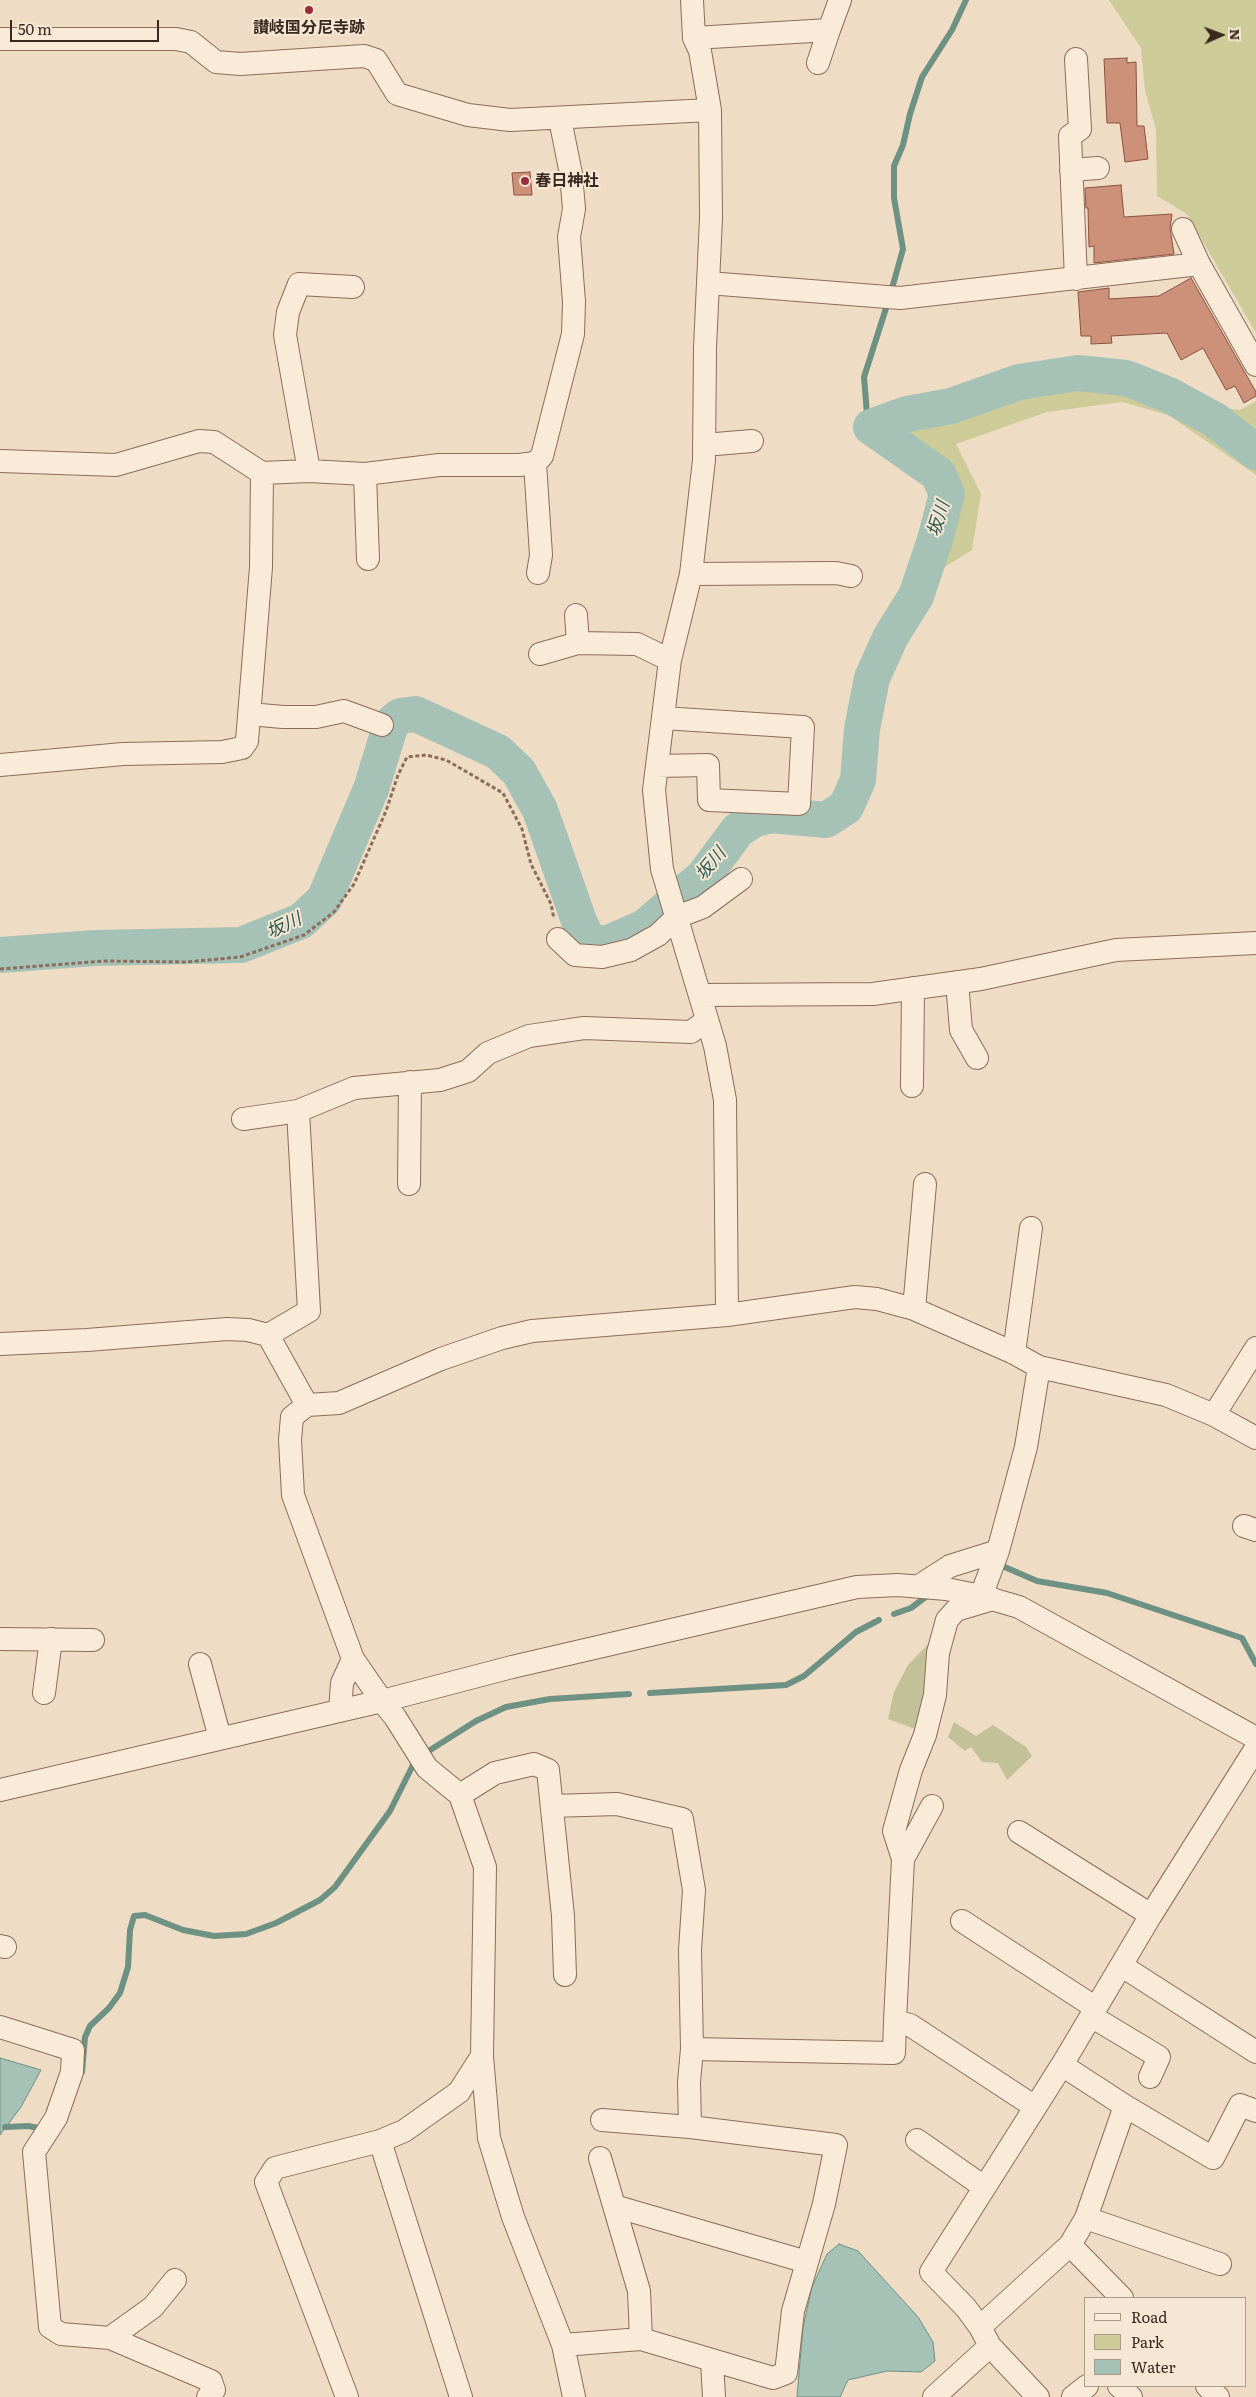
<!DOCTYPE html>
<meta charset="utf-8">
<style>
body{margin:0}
#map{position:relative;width:1256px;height:2397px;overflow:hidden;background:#efdcc5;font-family:Literata,serif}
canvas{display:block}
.legend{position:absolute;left:1084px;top:2297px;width:162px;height:90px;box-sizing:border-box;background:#f6e7d4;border:1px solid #ab9b8c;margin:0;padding:6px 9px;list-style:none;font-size:15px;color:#3a281f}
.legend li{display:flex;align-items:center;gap:10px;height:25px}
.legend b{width:25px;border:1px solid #ab9b8c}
.north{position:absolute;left:1196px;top:10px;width:50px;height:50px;-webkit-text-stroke:4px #f6e7d4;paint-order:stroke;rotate:88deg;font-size:14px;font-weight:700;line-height:20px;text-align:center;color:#3a281f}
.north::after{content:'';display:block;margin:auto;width:18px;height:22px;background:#3a281f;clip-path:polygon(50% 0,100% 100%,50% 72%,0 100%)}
.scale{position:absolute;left:10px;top:20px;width:149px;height:22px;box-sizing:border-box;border:2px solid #3a281f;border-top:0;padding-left:6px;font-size:15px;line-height:18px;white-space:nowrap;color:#3a281f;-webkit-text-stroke:4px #f6e7d4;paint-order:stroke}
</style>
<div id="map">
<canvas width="1256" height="2397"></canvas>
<ul class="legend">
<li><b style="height:6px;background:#f9ebd8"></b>Road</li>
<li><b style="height:14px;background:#cdcc98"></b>Park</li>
<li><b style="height:14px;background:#a6c2b6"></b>Water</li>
</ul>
<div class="north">N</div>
<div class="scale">50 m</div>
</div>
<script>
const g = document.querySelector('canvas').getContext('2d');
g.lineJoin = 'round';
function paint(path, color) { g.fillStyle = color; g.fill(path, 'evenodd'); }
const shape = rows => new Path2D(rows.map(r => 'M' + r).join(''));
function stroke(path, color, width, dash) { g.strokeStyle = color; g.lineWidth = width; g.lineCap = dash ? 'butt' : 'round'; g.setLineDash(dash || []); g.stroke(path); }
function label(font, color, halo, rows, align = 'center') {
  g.font = font + ' Literata,"Noto Sans JP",serif'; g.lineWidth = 4; g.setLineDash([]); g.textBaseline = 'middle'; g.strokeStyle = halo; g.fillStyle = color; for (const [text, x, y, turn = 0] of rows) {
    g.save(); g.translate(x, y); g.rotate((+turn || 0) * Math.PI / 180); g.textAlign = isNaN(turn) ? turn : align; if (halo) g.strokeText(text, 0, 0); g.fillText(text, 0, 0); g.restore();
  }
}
const green = shape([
 [1109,0,1256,0,1256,333,1187,214,1157,196,1156,129,1145,91,1141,48],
 [1094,384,1143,398,1240,410,1256,401,1256,475,1168,415,1122,402,1047,412,956,444,981,494,972,550,935,573,952,510,953,479,892,431,1025,391]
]);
const cemetery = shape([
 [938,1634,921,1731,888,1719,894,1692,908,1665],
 [954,1722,976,1736,993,1725,1026,1747,1032,1756,1007,1780,998,1763,982,1762,971,1747,965,1751,948,1737]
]);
const water = shape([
 [0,2058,41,2070,21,2107,0,2135,0,2058],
 [839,2244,858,2251,918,2317,933,2342,935,2361,921,2372,887,2371,848,2380,840,2397,797,2397,803,2327,812,2287,827,2254,839,2244]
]);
const stream = shape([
 [891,292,903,249,894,198,894,166,903,145,910,114,922,77,952,30,966,0],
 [871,427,867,414,864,377,888,302],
 [1000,1565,1037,1581,1107,1593,1242,1638,1256,1664],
 [894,1614,911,1608,927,1596],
 [650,1693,786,1685,804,1676,856,1632,879,1620],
 [427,1752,476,1721,506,1707,550,1699,629,1694],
 [82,2072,85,2037,90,2026,109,2008,120,1993,128,1967,130,1930,134,1916,145,1915,183,1930,214,1936,246,1934,276,1923,320,1900,335,1887,390,1811,414,1763],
 [5,2127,28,2126,39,2128]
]);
const river = shape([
 [0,955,95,948,241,945,301,921,324,900,371,789,391,724,400,716,416,714,498,752,519,772,540,810,579,921,588,941,606,944,645,927,703,877,738,830,753,820,771,815,826,820,846,807,858,780,862,729,872,678,891,636,916,596,935,540,947,494,938,474,871,427,907,414,951,406,1019,382,1078,373,1126,378,1169,395,1215,420,1256,452]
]);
const building = shape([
 [1127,58,1127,63,1136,62,1137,126,1144,126,1148,159,1125,162,1120,123,1107,123,1104,59,1127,58],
 [530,172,532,195,514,195,512,173,530,172],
 [1121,185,1124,217,1172,214,1170,228,1174,254,1094,263,1094,246,1089,247,1088,208,1086,208,1085,188,1121,185],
 [1191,278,1256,392,1256,396,1244,403,1235,386,1226,390,1203,348,1181,360,1167,333,1111,336,1112,343,1091,344,1091,336,1081,336,1078,292,1109,288,1109,299,1159,296,1191,278]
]);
const path = shape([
 [0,969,105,961,186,962,240,957,304,935,334,912,354,884,386,811,398,775,407,757,426,755,446,760,503,793,522,829,531,864,551,904,554,919]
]);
const minor = shape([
 [692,0,694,38,700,51,710,110,711,218,705,348,704,460,691,574,670,660,654,790,662,869,715,1046,725,1100,727,1315],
 [694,38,829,30,840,0],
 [0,39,176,39,191,42,216,62,240,64,364,56,376,60,397,94,468,115,510,120,710,110],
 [818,63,829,30],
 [1071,170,1098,168],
 [1183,229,1199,264],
 [1076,279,1070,136,1080,129,1076,59],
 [708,283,900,298,1199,264,1256,365],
 [704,445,752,441],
 [0,461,116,465,199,441,214,442,262,473],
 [535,463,541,555,538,573],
 [309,471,285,335,288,312,299,284,353,287],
 [365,474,368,559],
 [691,574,836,573,851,576],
 [576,615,578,643],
 [540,654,578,643,637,644,670,660],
 [249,714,283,717,316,717,344,711,382,725],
 [0,765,123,754,222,752,242,748,247,741,261,567,262,473,309,471,365,474,439,465,519,465,535,463,542,456,573,334,574,302,569,237,574,209,571,174,560,119],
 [657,766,708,765,709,800,799,804,803,727,663,718],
 [558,939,575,955,602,957,631,950,658,935,677,917,703,907,741,879],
 [957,982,961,1030,977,1058],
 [700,995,873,994,981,979,1116,950,1256,943],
 [912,1086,913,988],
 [243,1119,298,1111],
 [409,1184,410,1082],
 [914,1309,925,1184],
 [268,1335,309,1311,298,1111,354,1088,440,1080,468,1071,488,1053,529,1036,584,1028,691,1032,707,1020],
 [0,1344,87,1340,227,1329,248,1330,268,1335,307,1405,339,1403,441,1359,502,1338,532,1331,727,1315,855,1297,877,1299,914,1309,1014,1353,1039,1367,1166,1395,1214,1415,1256,1438],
 [1014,1353,1031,1228],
 [307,1405,292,1417,290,1440,293,1495,353,1659,382,1701,395,1717,427,1768,460,1795,485,1867,482,2056,489,2138,513,2217,563,2345,574,2397],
 [1214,1415,1256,1348],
 [1244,1526,1256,1530],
 [919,1586,950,1566,998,1551,1026,1447,1039,1367],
 [981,1596,998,1551],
 [0,1639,93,1640],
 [200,1664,220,1738],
 [44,1693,51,1639],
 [340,1711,342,1683,353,1659],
 [0,1790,382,1701,512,1667,857,1587,898,1585,946,1589,981,1596,1019,1607,1256,1738],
 [460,1795,495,1773,534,1764,548,1770,563,1916,565,1975],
 [552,1806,617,1804,682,1819,694,1890,690,1950,692,2049,689,2082,690,2127],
 [1019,1832,1151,1915],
 [903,1859,932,1806],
 [962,1921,1096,2008],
 [0,1946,5,1947],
 [1122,1966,1256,2052],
 [1091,2016,1159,2057,1150,2077],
 [895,2021,903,1859,894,1831,911,1770,925,1735,935,1695,938,1653,947,1620,956,1610,993,1599],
 [0,2027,73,2050,72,2072,56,2118,34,2152,50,2327,61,2334,110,2338,211,2381,214,2390,208,2397],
 [692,2049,894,2053,895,2021,910,2025,1035,2107],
 [1125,2106,1213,2158,1240,2105,1256,2111],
 [917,2140,984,2187],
 [380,2141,461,2397],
 [600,2158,639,2291,641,2339],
 [614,2206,807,2262],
 [1086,2218,1220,2264],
 [1070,2245,1122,2298],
 [980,2327,1070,2245,1086,2218,1125,2106,1062,2065],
 [110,2338,153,2307,175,2280],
 [563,2345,641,2339,773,2378,786,2373,793,2311,824,2204,836,2145,690,2127,602,2120],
 [990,2346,1038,2397],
 [712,2361,714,2397],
 [1119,2386,1131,2397],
 [1207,2386,1218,2397],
 [347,2397,266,2182,275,2168,380,2141,404,2131,459,2092,482,2056],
 [934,2397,990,2346,980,2327,966,2308,931,2272,1062,2065,1151,1915,1256,1748],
 [1073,2397,1087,2386]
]);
const markers = [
 [309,10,5,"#9a2a3b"],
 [525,181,5,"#9a2a3b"]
];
const poiNames = [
 ["讃岐国分尼寺跡",309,28],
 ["春日神社",535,181,"left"]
];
const waterNames = [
 ["坂川",939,519,-73],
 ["坂川",711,864,-50],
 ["坂川",284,926,-25]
];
paint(green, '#cdcc98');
paint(cemetery, '#c2c197');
paint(water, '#a6c2b6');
stroke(water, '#6d9183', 1);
stroke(stream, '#6d9183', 6);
stroke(river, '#a6c2b6', 36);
paint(building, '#cd917a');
stroke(building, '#895240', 1);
stroke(minor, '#8a6d5a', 24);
stroke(path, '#8a6d5a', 3, [4, 2.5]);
stroke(minor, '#f9ebd8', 22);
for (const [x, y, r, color] of markers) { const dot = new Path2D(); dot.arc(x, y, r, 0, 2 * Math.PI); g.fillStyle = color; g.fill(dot); stroke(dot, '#f6e7d4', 2); }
label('bold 16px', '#3a281f', '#f6e7d4', poiNames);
label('italic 18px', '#2e5a51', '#f6e7d4', waterNames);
</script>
